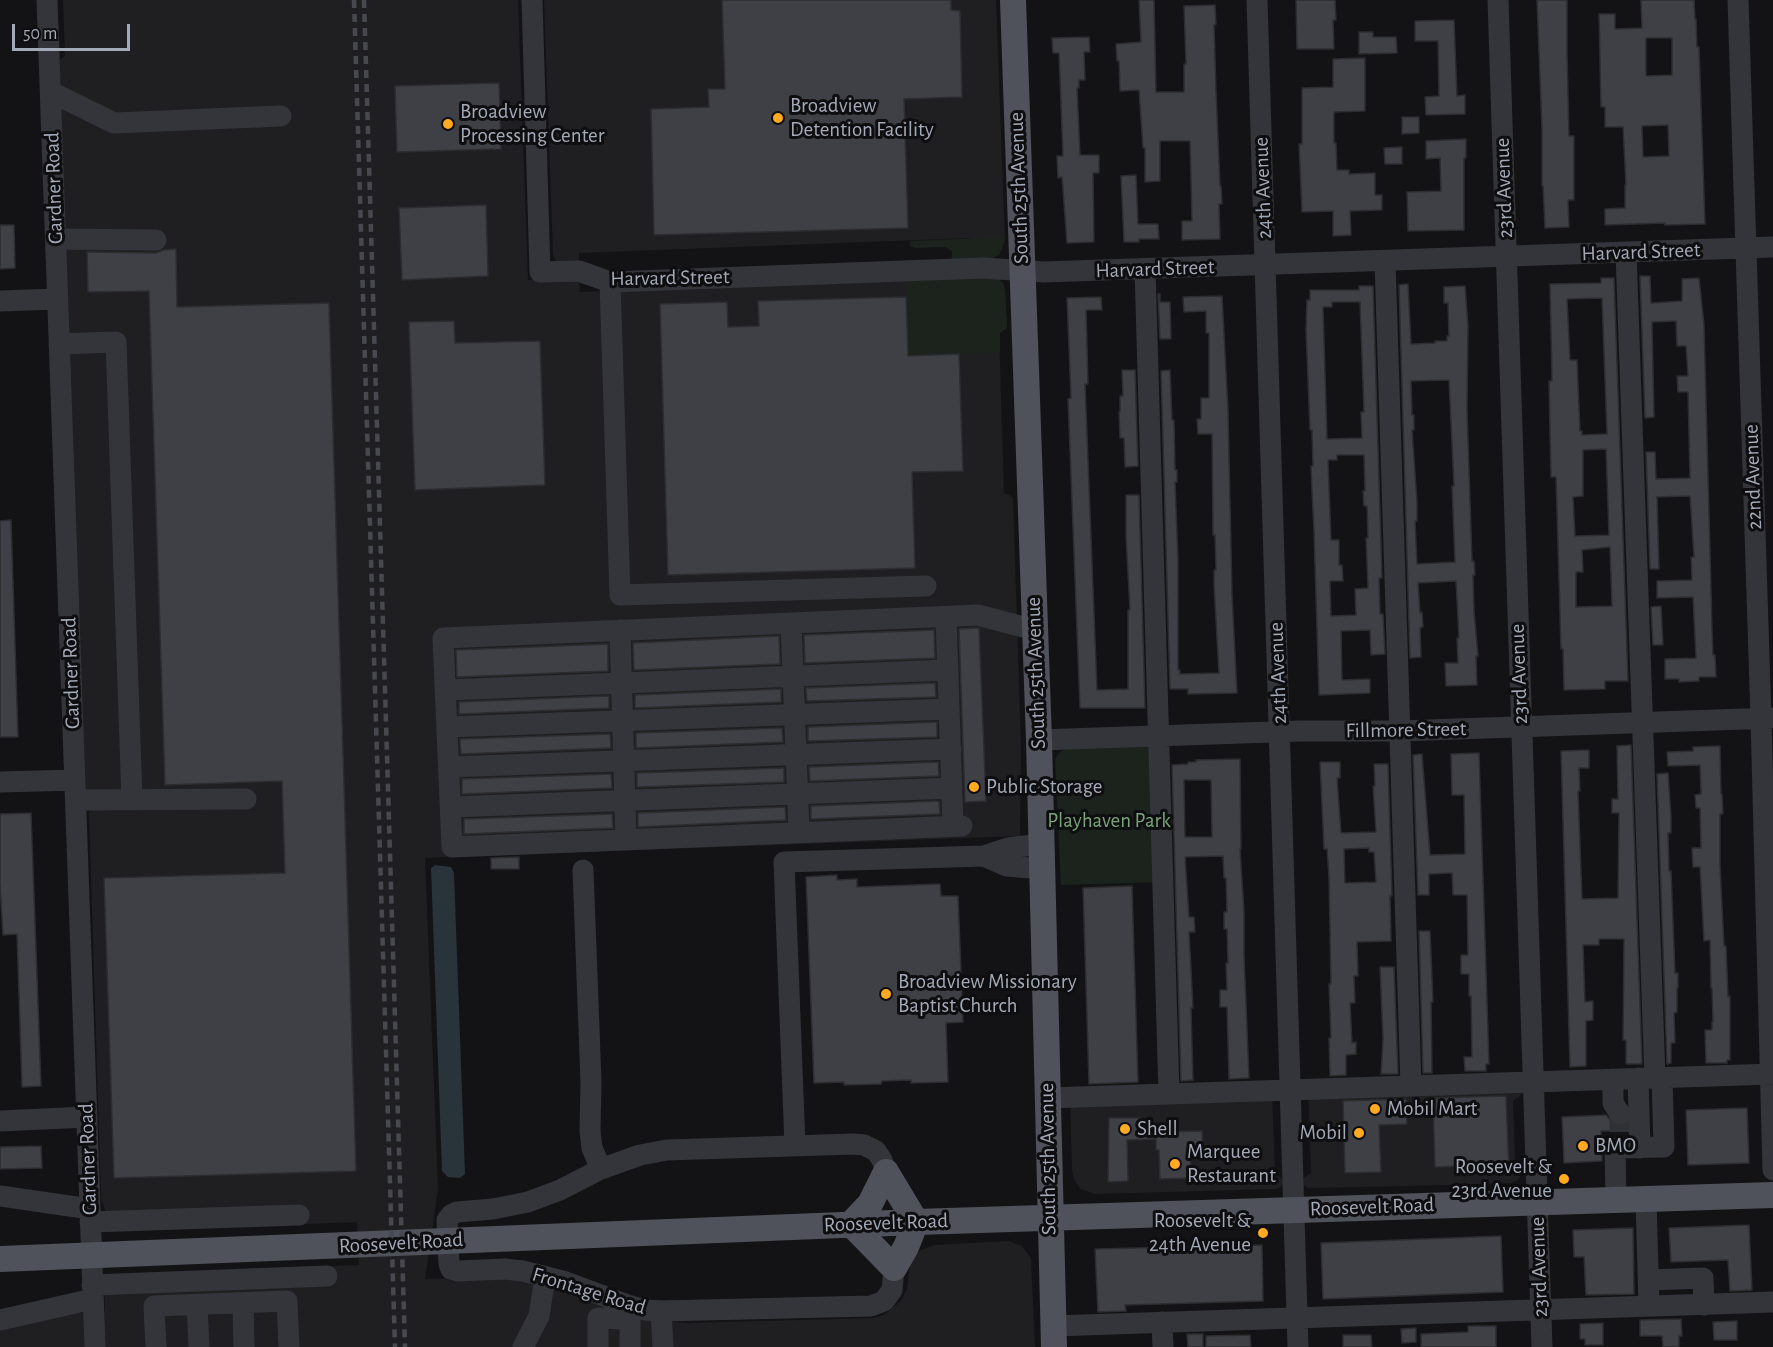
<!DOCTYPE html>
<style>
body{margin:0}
#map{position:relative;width:1773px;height:1347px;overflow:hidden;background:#131315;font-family:"Alegreya Sans",sans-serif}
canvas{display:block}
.scale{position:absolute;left:12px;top:24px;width:118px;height:27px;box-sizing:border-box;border:3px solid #a3aab7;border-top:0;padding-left:8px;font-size:18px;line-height:21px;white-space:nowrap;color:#a3aab7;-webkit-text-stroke:4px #0e0e10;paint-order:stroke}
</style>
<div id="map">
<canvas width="1773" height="1347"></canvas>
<div class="scale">50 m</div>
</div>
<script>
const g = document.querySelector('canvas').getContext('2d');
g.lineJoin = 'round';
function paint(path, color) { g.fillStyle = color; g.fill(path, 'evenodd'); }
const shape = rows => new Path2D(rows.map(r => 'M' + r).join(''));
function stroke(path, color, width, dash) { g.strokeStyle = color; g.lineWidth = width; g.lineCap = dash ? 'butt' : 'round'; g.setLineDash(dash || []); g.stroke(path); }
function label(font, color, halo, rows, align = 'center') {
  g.font = font + ' "Alegreya Sans",sans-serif'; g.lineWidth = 6; g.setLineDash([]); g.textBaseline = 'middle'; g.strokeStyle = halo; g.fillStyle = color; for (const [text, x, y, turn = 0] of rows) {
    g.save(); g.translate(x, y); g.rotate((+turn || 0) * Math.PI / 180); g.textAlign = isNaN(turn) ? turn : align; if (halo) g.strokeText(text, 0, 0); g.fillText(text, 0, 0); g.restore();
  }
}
const built = shape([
 [63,0,518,0,528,280,579,278,580,292,987,275,1003,283,1005,289,1007,328,999,333,1004,493,1013,497,1021,748,1020,836,425,858,438,1188,425,1279,503,1276,525,1278,648,1320,687,1323,873,1318,884,1315,901,1301,907,1289,910,1264,915,1255,921,1250,935,1245,1009,1241,1022,1246,1031,1258,1035,1347,0,1347,0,1327,56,1314,105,1312,104,1275,359,1265,357,1222,107,1232,107,1212,104,1208,101,1198,89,811,85,810,59,60,65,56],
 [544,0,996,0,1005,240,1002,249,999,255,969,238,579,253,579,263,557,263,553,255],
 [1520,1082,1521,1095,1513,1101,1515,1160,1523,1166,1523,1172,1518,1180,1511,1183,1410,1186,1308,1188,1303,1185,1302,1179,1311,1173,1308,1089],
 [1272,1090,1275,1175,1285,1180,1281,1187,1276,1189,1095,1194,1080,1189,1075,1181,1072,1170,1070,1097]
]);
const green = shape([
 [1005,237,1002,249,999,255,993,258,952,260,952,251,945,247,916,248,910,246,910,241],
 [915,278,997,278,1003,283,1005,289,1007,328,1000,333,1000,353,908,355,906,297,910,282],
 [1159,745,1163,882,1061,885,1055,759,1060,752,1066,749]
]);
const water = shape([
 [435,865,451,867,454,873,465,1174,460,1178,448,1177,442,1171,431,868]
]);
const building = shape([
 [722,0,951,0,951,10,960,11,962,97,904,99,908,228,654,235,651,109,709,107,708,89,725,89,722,0],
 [1139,0,1154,0,1156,92,1184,92,1184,64,1186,64,1184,6,1215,5,1216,24,1214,25,1216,91,1220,186,1221,186,1222,204,1219,204,1220,239,1182,240,1182,221,1192,221,1190,141,1160,141,1160,181,1145,182,1145,148,1143,148,1139,90,1120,91,1119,61,1117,61,1116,44,1141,42,1139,0],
 [1296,0,1335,0,1336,20,1333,20,1334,49,1297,49,1296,0],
 [1537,0,1567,0,1567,53,1569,136,1574,136,1574,200,1568,200,1569,227,1545,228,1543,186,1542,186,1542,130,1537,0],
 [1641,0,1694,0,1695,19,1696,19,1697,47,1699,47,1705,224,1665,225,1665,223,1605,225,1605,209,1625,208,1625,185,1626,185,1623,127,1605,127,1605,107,1601,107,1599,14,1615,14,1615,29,1642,28,1641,0],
 [1646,38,1672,38,1672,75,1646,76,1646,38],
 [1668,125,1669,156,1643,157,1642,126,1668,125],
 [1454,20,1457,96,1465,95,1465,114,1426,115,1425,97,1439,96,1438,41,1415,41,1415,21,1454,20],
 [1359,32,1373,32,1373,37,1396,37,1397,53,1359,54,1359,32],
 [1089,37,1090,52,1084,52,1085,80,1079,80,1079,88,1077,88,1080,155,1099,155,1099,173,1093,173,1094,242,1067,243,1062,177,1058,178,1057,156,1063,156,1059,53,1053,53,1052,38,1089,37],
 [1365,58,1365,111,1334,112,1334,143,1336,143,1337,170,1349,170,1349,174,1375,173,1375,195,1382,195,1382,210,1350,211,1351,235,1333,236,1333,211,1302,212,1299,144,1302,144,1302,88,1333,87,1333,59,1365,58],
 [499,83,501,149,397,152,395,86,499,83],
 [1402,117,1419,117,1419,133,1402,134,1402,117],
 [1466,139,1466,158,1464,158,1464,230,1408,231,1407,192,1441,191,1440,158,1426,159,1426,141,1466,139],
 [1402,147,1402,164,1385,164,1384,148,1402,147],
 [1136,175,1138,224,1158,224,1159,239,1139,239,1139,242,1124,242,1121,176,1136,175],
 [486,205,488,276,402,280,399,208,486,205],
 [0,225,14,225,15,268,0,269,0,225],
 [176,249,177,307,329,303,356,1171,114,1178,104,878,285,873,282,781,165,785,149,291,88,292,87,252,156,253,164,250,176,249],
 [1640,276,1650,276,1651,303,1682,301,1682,279,1699,278,1704,325,1712,629,1713,655,1715,655,1716,677,1699,677,1699,681,1679,682,1679,679,1665,679,1665,659,1696,658,1693,597,1657,598,1657,581,1692,580,1691,557,1694,557,1690,496,1657,497,1659,569,1650,569,1646,452,1655,452,1656,479,1690,478,1688,392,1678,392,1677,376,1688,376,1686,346,1677,346,1676,321,1652,322,1654,417,1645,418,1640,276],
 [1601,278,1614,278,1628,681,1605,681,1605,689,1564,690,1563,649,1561,649,1556,477,1551,477,1550,432,1549,381,1552,381,1550,284,1601,283,1601,278],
 [1602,298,1607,434,1582,435,1582,431,1580,431,1577,360,1570,360,1567,299,1602,298],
 [1606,449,1609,535,1575,536,1573,497,1583,496,1583,450,1606,449],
 [1610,547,1612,606,1576,607,1576,572,1583,572,1582,550,1610,547],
 [1408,284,1411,344,1435,343,1435,341,1447,341,1447,336,1449,336,1448,303,1444,303,1444,287,1465,286,1468,326,1467,409,1472,561,1474,561,1475,575,1473,575,1474,611,1478,656,1476,656,1477,685,1446,686,1445,663,1458,663,1457,638,1459,638,1456,581,1418,583,1420,613,1422,612,1423,627,1420,628,1421,657,1410,658,1399,285,1408,284],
 [1449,380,1454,486,1452,486,1455,562,1417,564,1415,521,1417,521,1417,502,1412,430,1414,430,1414,415,1412,415,1411,381,1449,380],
 [1359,286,1373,286,1382,578,1379,578,1380,614,1383,614,1385,654,1371,655,1370,630,1341,631,1342,680,1370,679,1370,693,1319,695,1314,531,1312,491,1311,466,1313,466,1312,430,1310,430,1306,330,1307,300,1310,300,1310,290,1359,290,1359,286],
 [1332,302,1360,302,1364,412,1361,412,1362,438,1327,439,1323,307,1332,307,1332,302],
 [1337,455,1364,455,1365,491,1363,491,1364,506,1367,506,1368,538,1366,538,1368,588,1355,589,1356,615,1331,616,1330,581,1343,581,1342,565,1339,565,1339,540,1331,540,1328,460,1337,460,1337,455],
 [1158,294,1160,294,1160,302,1170,302,1171,339,1160,339,1158,294],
 [1222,296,1228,410,1232,595,1237,693,1188,694,1188,689,1170,689,1161,371,1170,370,1172,420,1174,420,1175,470,1177,470,1177,482,1175,482,1178,560,1178,670,1180,670,1180,674,1219,673,1214,585,1214,570,1216,570,1215,535,1213,535,1212,434,1198,434,1197,419,1201,419,1201,398,1209,398,1209,333,1206,333,1206,311,1184,312,1183,297,1222,296],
 [906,297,908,356,959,354,961,413,963,471,912,472,915,568,668,575,660,304,727,302,728,327,759,326,758,301,906,297],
 [1101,297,1102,310,1086,310,1088,384,1085,384,1097,690,1128,689,1128,610,1130,610,1126,537,1126,495,1139,495,1145,708,1080,708,1068,399,1071,398,1067,298,1101,297],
 [454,321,455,343,540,341,545,485,415,490,409,322,454,321],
 [1122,370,1135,370,1138,466,1125,467,1124,438,1120,438,1119,412,1120,412,1120,396,1123,396,1122,370],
 [11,520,18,737,0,737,0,521,11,520],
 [1661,606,1663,645,1653,645,1651,607,1661,606],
 [977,628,979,628,986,801,968,802,965,802,959,629,977,628],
 [934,630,935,658,805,663,804,635,934,630],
 [779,636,780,664,634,670,633,643,779,636],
 [608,644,608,671,457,677,456,650,608,644],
 [935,683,936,697,807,701,806,688,935,683],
 [781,689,781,702,635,708,635,695,781,689],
 [609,696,609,708,459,714,459,702,609,696],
 [937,722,937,737,808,741,808,727,937,722],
 [782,728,783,742,636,748,636,733,782,728],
 [610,734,611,748,461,754,460,739,610,734],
 [1631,745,1642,1064,1626,1064,1626,1040,1623,1040,1624,939,1599,939,1599,945,1583,945,1585,1002,1593,1001,1593,1020,1586,1021,1586,1066,1570,1067,1561,751,1589,750,1589,768,1579,768,1580,791,1578,791,1582,899,1618,898,1619,813,1612,813,1612,799,1618,799,1617,746,1631,745],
 [1720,746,1721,794,1722,794,1723,814,1720,814,1720,866,1724,946,1726,946,1728,997,1730,996,1730,1060,1727,1060,1727,1063,1706,1063,1705,1030,1712,1030,1712,1022,1713,1022,1712,988,1711,988,1710,940,1704,941,1700,867,1693,867,1692,848,1701,848,1700,808,1696,808,1695,795,1701,794,1700,765,1668,766,1667,752,1693,751,1693,747,1720,746],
 [1479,753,1489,1064,1486,1064,1486,1071,1465,1071,1464,1057,1472,1057,1471,996,1469,996,1469,974,1461,974,1461,955,1468,955,1467,895,1453,895,1452,873,1429,874,1429,895,1418,895,1413,755,1422,754,1430,855,1465,854,1464,795,1452,795,1451,754,1479,753],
 [1240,759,1241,849,1240,849,1244,911,1244,955,1249,1078,1229,1079,1227,1007,1220,1007,1220,990,1227,990,1226,963,1228,963,1227,929,1224,929,1224,912,1227,912,1226,878,1224,878,1223,856,1185,857,1189,917,1194,917,1195,932,1189,932,1193,1008,1191,1008,1193,1080,1181,1081,1172,765,1188,764,1188,762,1196,762,1196,760,1240,759],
 [1184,780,1211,780,1212,837,1185,837,1184,780],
 [938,762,939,776,810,781,809,767,938,762],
 [1320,762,1340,762,1340,778,1337,778,1341,833,1376,832,1373,786,1375,786,1374,764,1388,764,1392,896,1390,896,1391,941,1357,942,1358,976,1354,976,1355,1003,1350,1003,1352,1043,1356,1042,1356,1054,1346,1055,1346,1075,1330,1076,1329,1038,1331,1038,1329,984,1331,984,1329,877,1327,849,1324,849,1320,762],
 [1369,848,1369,852,1374,852,1376,882,1345,883,1344,849,1369,848],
 [784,768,784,782,637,787,637,773,784,768],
 [1668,773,1671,817,1671,833,1668,833,1669,871,1671,871,1675,973,1678,973,1678,988,1677,988,1677,1012,1674,1013,1675,1043,1671,1043,1671,1063,1667,1064,1657,774,1668,773],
 [611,774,612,788,462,794,462,779,611,774],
 [939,801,940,814,811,819,811,806,939,801],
 [785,807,786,820,638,827,638,813,785,807],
 [31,813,41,1086,22,1087,17,934,3,935,0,884,0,814,31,813],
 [612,814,613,828,464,834,464,819,612,814],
 [519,857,519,869,491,869,491,858,519,857],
 [837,875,837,880,857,879,857,887,940,884,941,896,958,896,963,1022,946,1023,948,1082,911,1083,911,1080,882,1081,881,1084,844,1085,844,1082,814,1083,806,877,837,875],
 [1132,886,1138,1082,1089,1084,1083,888,1132,886],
 [1419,931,1430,931,1433,1002,1431,1002,1432,1073,1423,1073,1419,931],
 [1380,967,1394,967,1398,1074,1381,1074,1383,1039,1380,967],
 [1506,1096,1509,1173,1465,1174,1465,1166,1435,1167,1433,1098,1506,1096],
 [1406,1099,1407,1124,1379,1125,1381,1172,1345,1173,1343,1101,1406,1099],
 [1747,1108,1749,1163,1688,1165,1686,1110,1747,1108],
 [1606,1115,1614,1125,1620,1127,1625,1125,1625,1131,1601,1131,1602,1161,1564,1163,1562,1117,1606,1115],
 [1109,1118,1141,1118,1142,1125,1165,1124,1165,1132,1202,1131,1203,1148,1190,1149,1191,1178,1160,1179,1159,1150,1156,1150,1156,1139,1127,1140,1128,1181,1108,1182,1109,1118],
 [41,1146,42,1168,0,1169,0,1147,41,1146],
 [1749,1225,1752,1290,1730,1291,1728,1260,1671,1262,1669,1228,1749,1225],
 [1633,1228,1634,1294,1586,1295,1584,1257,1574,1257,1573,1230,1633,1228],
 [1501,1236,1503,1292,1323,1299,1321,1243,1501,1236],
 [1262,1245,1263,1301,1125,1305,1126,1311,1098,1312,1095,1249,1262,1245],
 [1681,1319,1682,1336,1679,1336,1679,1347,1663,1347,1662,1336,1640,1336,1640,1320,1681,1319],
 [1737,1321,1737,1340,1714,1340,1713,1322,1737,1321],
 [1603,1323,1603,1345,1585,1345,1585,1339,1580,1339,1580,1324,1603,1323],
 [1468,1326,1496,1326,1496,1347,1421,1347,1421,1334,1468,1332,1468,1326],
 [1416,1328,1416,1342,1402,1343,1401,1329,1416,1328],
 [1187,1334,1203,1334,1203,1347,1188,1347,1187,1334],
 [1250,1335,1251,1347,1206,1347,1206,1336,1250,1335],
 [1343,1335,1371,1335,1372,1347,1343,1347,1343,1335]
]);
const minorTunnel = shape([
 [1620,1114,1620,1132]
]);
const minor = shape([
 [47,0,95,1347],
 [532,0,540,272,579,271,610,282,983,268,1044,272,1773,247],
 [1257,0,1298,1347],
 [1498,0,1542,1347],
 [1738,0,1761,719,1773,1170],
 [51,92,114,123,281,116],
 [56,239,156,240],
 [1626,253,1655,1078],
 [1385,261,1411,1086],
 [1145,269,1169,1094],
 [610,282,620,595,926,586],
 [0,301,57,299],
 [59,344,116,342,132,800],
 [946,617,953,826],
 [791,623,799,832],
 [620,630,626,840],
 [446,690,948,670],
 [447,727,949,709],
 [1039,740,1300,731,1400,731,1773,718],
 [449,767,951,749],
 [0,782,75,780],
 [76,800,246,799],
 [451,807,952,788],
 [962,826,452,847,443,638,978,615,1035,630],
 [984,856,1007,866,1042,869],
 [583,870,591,1082,590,1131,592,1148,601,1169],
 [1638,1078,1640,1148],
 [1613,1079,1613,1103,1620,1114],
 [1047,1098,1773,1074],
 [0,1121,87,1117],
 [795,1146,784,862,984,856,1008,848,1041,844],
 [886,1172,882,1160,876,1151,864,1145,853,1144,667,1150,640,1155,601,1169,560,1190,528,1202,493,1209,457,1212,451,1215,447,1220,449,1264,451,1269,458,1271,505,1269,523,1271,566,1282,628,1305,645,1310,661,1311,871,1306,884,1301,892,1290,894,1268],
 [0,1196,90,1209],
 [1646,1199,1649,1306],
 [1616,1200,1615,1148,1664,1147,1662,1077],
 [90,1222,299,1215],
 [1649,1280,1703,1278,1704,1305],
 [92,1285,327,1276],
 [243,1303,244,1347],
 [197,1305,199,1347],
 [628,1306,630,1319,630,1347],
 [661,1311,663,1347],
 [0,1320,93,1299],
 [1162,1322,1163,1347],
 [1053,1326,1773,1302],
 [156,1347,154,1306,287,1301,289,1347],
 [523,1347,539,1316,545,1277],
 [598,1347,598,1318,630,1319]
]);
const major = shape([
 [1013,0,1039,740,1054,1347],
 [886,1172,916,1222],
 [851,1224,894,1268,906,1247,916,1222],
 [851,1224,870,1204,886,1172],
 [0,1259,916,1222,1773,1195]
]);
const rail = shape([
 [354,0,395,1347],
 [364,0,405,1347]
]);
const markers = [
 [778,118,6,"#ffaa21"],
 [448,124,6,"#ffaa21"],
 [974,787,6,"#ffaa21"],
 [886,994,6,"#ffaa21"],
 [1375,1109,6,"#ffaa21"],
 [1125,1129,6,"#ffaa21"],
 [1359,1133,6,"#ffaa21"],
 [1583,1146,6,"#ffaa21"],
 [1175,1164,6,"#ffaa21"],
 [1564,1179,6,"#ffaa21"],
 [1263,1233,6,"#ffaa21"]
];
const poiNames = [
 ["Broadview",790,106],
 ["Detention Facility",790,130],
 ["Broadview",460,112],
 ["Processing Center",460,136],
 ["Public Storage",986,787],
 ["Broadview Missionary",898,982],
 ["Baptist Church",898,1006],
 ["Mobil Mart",1387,1109],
 ["Shell",1137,1129],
 ["Mobil",1347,1133,"right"],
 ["BMO",1595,1146],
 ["Marquee",1187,1152],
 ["Restaurant",1187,1176],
 ["Roosevelt &",1552,1167,"right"],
 ["23rd Avenue",1552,1191,"right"],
 ["Roosevelt &",1251,1221,"right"],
 ["24th Avenue",1251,1245,"right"]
];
const streetNames = [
 ["Gardner Road",54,188,-92],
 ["South 25th Avenue",1019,188,-92],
 ["24th Avenue",1263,188,-92],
 ["23rd Avenue",1504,188,-92],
 ["Harvard Street",1641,252,-2],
 ["Harvard Street",1155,269,-2],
 ["Harvard Street",670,278,-1],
 ["22nd Avenue",1753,477,-92],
 ["Gardner Road",71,673,-92],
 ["South 25th Avenue",1036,673,-92],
 ["24th Avenue",1278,673,-92],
 ["23rd Avenue",1519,674,-92],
 ["Fillmore Street",1406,730,-1],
 ["Gardner Road",88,1159,-92],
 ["South 25th Avenue",1048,1159,-91],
 ["Roosevelt Road",1372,1207,-2],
 ["Roosevelt Road",886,1223,-2],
 ["Roosevelt Road",401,1243,-3],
 ["23rd Avenue",1539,1267,-92],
 ["Frontage Road",589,1291,17]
];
const parkNames = [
 ["Playhaven Park",1109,821]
];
paint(built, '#1f1f22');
paint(green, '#1b231c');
paint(water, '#28333a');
paint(building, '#3f4045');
stroke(building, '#2d2d31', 1.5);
stroke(minorTunnel, '#303135', 21, [21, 10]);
stroke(minor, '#34353a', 21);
stroke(major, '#4f525a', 26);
stroke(rail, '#47494f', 4.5, [8, 6]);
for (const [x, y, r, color] of markers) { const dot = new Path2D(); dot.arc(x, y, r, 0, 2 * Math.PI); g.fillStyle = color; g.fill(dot); stroke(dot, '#0e0e10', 2); }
label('21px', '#a3aab7', '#0e0e10', poiNames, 'left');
label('21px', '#a3aab7', '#0e0e10', streetNames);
label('21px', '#79a479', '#0e0e10', parkNames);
</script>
